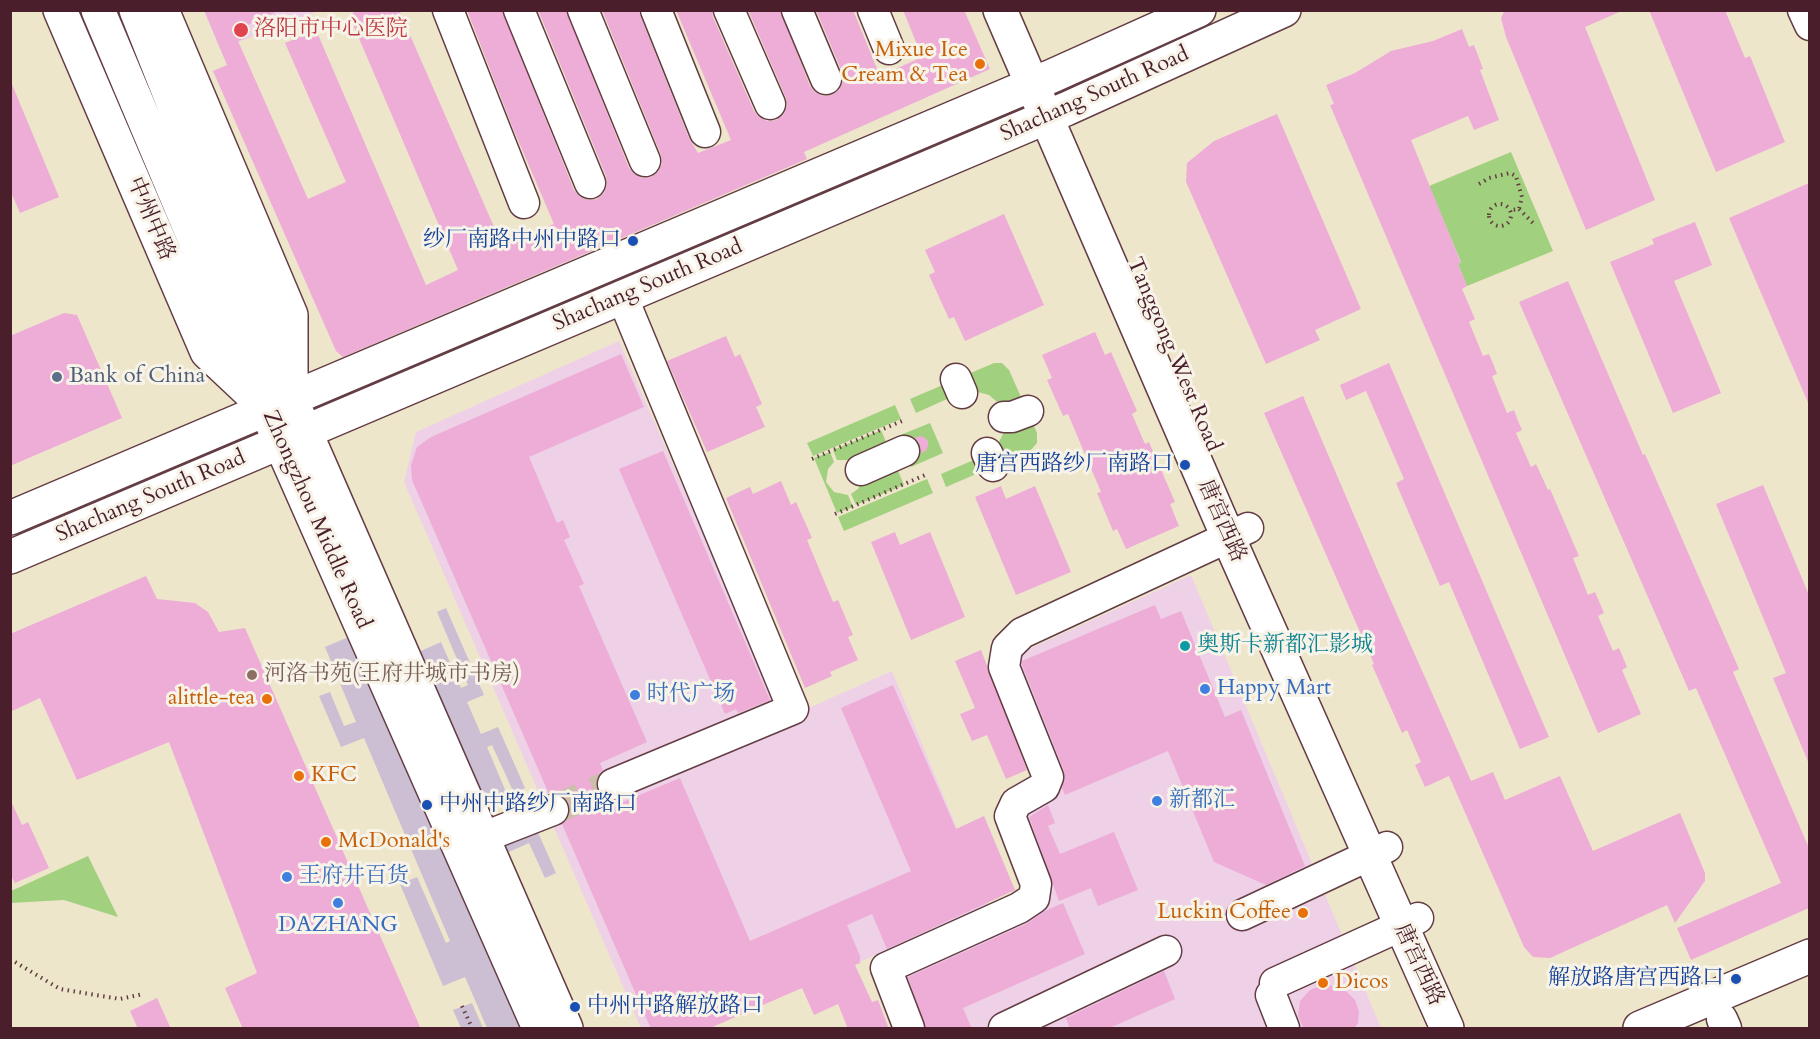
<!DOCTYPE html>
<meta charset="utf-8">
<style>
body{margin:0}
#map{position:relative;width:1820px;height:1039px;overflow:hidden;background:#eee6cb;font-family:Cardo,serif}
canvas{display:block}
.frame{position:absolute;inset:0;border:12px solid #4a1f2b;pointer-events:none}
</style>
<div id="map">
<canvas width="1820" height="1039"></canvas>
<div class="frame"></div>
</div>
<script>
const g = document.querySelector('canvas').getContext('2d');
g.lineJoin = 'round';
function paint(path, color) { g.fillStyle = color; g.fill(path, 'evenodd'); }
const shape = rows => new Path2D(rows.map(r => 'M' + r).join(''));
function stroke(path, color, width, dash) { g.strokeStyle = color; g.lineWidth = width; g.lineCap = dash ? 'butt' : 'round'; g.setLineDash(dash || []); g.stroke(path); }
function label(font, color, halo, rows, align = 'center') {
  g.font = font + ' Cardo,"Noto Serif SC",serif'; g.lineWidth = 6; g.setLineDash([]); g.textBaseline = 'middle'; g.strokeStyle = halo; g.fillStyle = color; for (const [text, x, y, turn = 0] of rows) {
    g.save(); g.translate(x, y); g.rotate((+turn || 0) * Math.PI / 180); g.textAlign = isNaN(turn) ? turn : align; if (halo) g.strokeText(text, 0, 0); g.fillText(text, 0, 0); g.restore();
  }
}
const built = shape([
 [204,11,319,11,220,49],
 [619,341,784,719,892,671,989,906,707,1028,641,1028,404,482,416,432],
 [1191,575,1381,1028,909,1028,886,968,1034,898,1001,811,1053,791,1005,660]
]);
const industrial = shape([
 [446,608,484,695,467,702,481,734,498,727,525,788,514,793,492,745,487,747,506,792,480,803,497,845,536,828,556,873,545,878,529,843,502,855,576,1028,487,1028,465,977,443,986,400,884,417,877,446,943,450,941,364,738,341,747,319,696,330,692,344,726,356,722,325,647,398,616,414,654,441,642,461,688,468,685,437,612],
 [472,1003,483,1028,461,1028,453,1010]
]);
const green = shape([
 [1511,152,1553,251,1467,286,1458,264,1461,262,1429,186],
 [994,363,1002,363,1009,370,1037,433,1037,443,1030,451,946,487,941,474,983,456,999,442,1004,432,1005,422,1002,411,997,402,989,395,978,392,968,391,958,394,916,413,910,399],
 [895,405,901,419,813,456,807,443],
 [930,423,943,453,911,467,898,436],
 [881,430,904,485,856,505,851,494,858,489,861,483,851,460,837,460,833,450],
 [830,452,834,462,828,469,826,482,834,492,848,495,853,507,837,513,814,458],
 [927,479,933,493,844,531,838,517],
 [88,856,118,917,64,900,11,903,11,891]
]);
const building = shape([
 [204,10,280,10,241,28,246,38,238,41,308,199,346,182,285,43,316,30,426,285,458,270,349,15,359,10,399,10,502,245,554,224,512,126,467,10,502,10,574,190,580,197,588,200,597,199,604,193,607,185,606,176,538,10,566,10,629,168,634,174,642,178,651,177,658,172,662,164,661,155,602,10,638,10,689,138,698,153,731,140,676,10,712,10,713,17,754,111,759,117,767,121,776,120,783,115,787,106,786,98,748,10,780,10,810,86,815,92,823,96,832,95,839,90,843,81,842,72,816,10,853,10,880,76,922,57,903,10,964,10,990,69,804,152,807,159,343,357,336,351,213,71,227,65],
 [1505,10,1624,10,1585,27,1655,200,1586,230,1506,37,1501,18],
 [1649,10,1725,10,1745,58,1750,56,1785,142,1716,172],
 [1462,29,1469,47,1474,45,1483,69,1480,70,1499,120,1474,130,1468,116,1411,140,1461,263,1458,264,1467,286,1462,289,1475,319,1469,322,1483,356,1489,354,1494,366,1497,374,1492,376,1507,413,1514,410,1518,421,1522,430,1516,433,1531,467,1536,464,1548,490,1550,489,1579,556,1573,558,1588,595,1595,592,1604,613,1598,616,1613,651,1619,648,1627,667,1622,670,1641,714,1598,733,1330,105,1334,104,1326,85,1355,73,1391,51,1433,41],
 [11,82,59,197,20,213,10,190],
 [1277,114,1361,309,1315,330,1320,340,1266,364,1186,182,1187,163,1214,141],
 [1809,183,1809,405,1729,218],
 [1004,214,1044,305,965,341,954,317,949,319,929,275,935,272,925,250],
 [1695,222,1712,265,1674,281,1721,393,1673,413,1610,262,1654,244,1652,239],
 [1568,281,1643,455,1645,454,1739,669,1733,672,1809,848,1809,908,1691,960,1677,928,1781,883,1696,688,1689,691,1519,302],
 [64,313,77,315,122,418,10,466,10,336],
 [1095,332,1105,355,1111,352,1137,411,1132,414,1145,444,1149,442,1175,502,1170,504,1179,526,1126,549,1117,529,1113,531,1097,493,1101,492,1068,414,1063,416,1047,380,1052,378,1042,355],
 [726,336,735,357,740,354,762,404,756,407,765,427,707,452,667,361],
 [621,354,644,407,529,457,557,523,563,520,570,537,564,540,584,584,579,586,647,742,600,763,603,770,599,774,596,781,597,790,603,798,610,801,617,800,618,804,680,778,750,941,911,871,841,708,893,685,956,829,984,816,1015,890,887,949,872,914,847,925,860,956,860,963,855,965,872,1002,878,1000,889,1029,848,1029,838,1004,814,1015,802,988,708,1029,651,1029,562,824,567,820,570,813,569,803,563,796,556,793,549,794,412,480,411,465,417,447,431,437],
 [1389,363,1549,737,1520,749,1449,582,1440,586,1396,483,1404,479,1366,391,1346,400,1340,385],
 [1303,396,1380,576,1471,781,1493,772,1505,800,1560,776,1593,851,1680,813,1705,873,1705,881,1675,923,1667,905,1550,958,1533,957,1524,947,1449,776,1425,787,1415,765,1421,762,1407,730,1402,733,1372,665,1374,664,1264,413],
 [919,436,924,437,928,441,928,446,926,451,921,453,920,445,915,438],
 [663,451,770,700,738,713,736,709,725,714,619,469],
 [781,481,791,505,796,502,812,538,807,540,833,602,838,600,853,635,848,637,858,660,830,672,832,676,805,688,726,498,750,487,753,494],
 [1763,485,1809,595,1809,764,1773,678,1786,673,1716,504],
 [1001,486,1006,499,1035,486,1071,572,1016,595,975,497],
 [895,532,900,545,930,532,965,617,911,640,871,542],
 [146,576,157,599,195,603,208,612,219,632,245,628,421,1029,243,1029,225,988,257,973,169,742,77,780,40,698,10,712,10,634],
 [1155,605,1161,619,1181,611,1225,717,1241,710,1305,866,1266,885,1214,862,1168,751,1065,795,1062,788,1064,771,1022,665,1022,661],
 [981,650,1027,770,1006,779,987,735,972,741,960,714,975,708,955,661],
 [10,799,22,825,28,822,49,868,15,883,10,874],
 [1048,805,1055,823,1048,826,1060,854,1114,832,1138,890,1098,906,1091,888,1059,901,1029,817],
 [1063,903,1085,954,963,1008,972,1029,926,1029,908,977,1026,924,1045,911],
 [1164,971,1175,999,1107,1029,1070,1029,1066,1018],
 [1323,985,1334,986,1346,991,1355,1000,1359,1012,1358,1023,1354,1029,1304,1029,1298,1016,1300,1001,1310,990],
 [157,998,171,1029,138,1029,130,1011]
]);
const minorTunnel = shape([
 [553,810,613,784]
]);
const path = shape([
 [1479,184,1489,178,1510,173,1516,176,1522,197,1519,209,1511,210],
 '1489 215a11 11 0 1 1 22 0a11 11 0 1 1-22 0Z',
 [1519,209,1534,224],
 [812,459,902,421],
 [835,514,925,475],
 [10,959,60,989,120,999,143,994],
 [462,1006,472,1028]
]);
const minor = shape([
 [448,10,524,203],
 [519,10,590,183],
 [583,10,645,161],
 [656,10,705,132],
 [729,10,770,104],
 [797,10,826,79],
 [873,10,889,49],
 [1803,10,1810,25],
 [956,379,962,393],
 [1004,417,1012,417,1028,411],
 [987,453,993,466],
 [861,470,904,451],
 [613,784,793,709,622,296],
 [484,837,553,810],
 [1242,915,1387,847],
 [1275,983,1418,918],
 [1271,995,1284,1028],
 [1722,1019,1726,1028],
 [909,1028,886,968,1019,908,1034,898,1036,884,1010,816,1016,803,1044,787,1048,777,1004,667,1007,648,1022,633,1248,528],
 [1004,1028,1166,951]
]);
const major = shape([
 [60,10,207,352,257,399],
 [98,10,280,442,539,1028],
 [136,10,291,399,566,1028],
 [162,10,291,315,291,382],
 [1000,10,1228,537,1447,1028],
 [10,518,1052,76,1199,10],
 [10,557,1066,109,1284,10],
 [1640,1028,1810,956]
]);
const markers = [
 [241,30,8,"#e0444e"],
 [980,64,6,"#e8710a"],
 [633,241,6,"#1a4fb4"],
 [57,377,6,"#5c6f8a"],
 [1185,465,6,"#1a4fb4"],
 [1185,646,6,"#0f9aa8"],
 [252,675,6,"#8d6e63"],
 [1205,689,6,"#3f7fe0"],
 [635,695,6,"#3f7fe0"],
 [267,699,6,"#e8710a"],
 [299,776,6,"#e8710a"],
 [1157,801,6,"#3f7fe0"],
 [427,805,6,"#1a4fb4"],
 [326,842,6,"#e8710a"],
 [287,877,6,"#3f7fe0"],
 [338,903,6,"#3f7fe0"],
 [1303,913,6,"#e8710a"],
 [1736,979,6,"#1a4fb4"],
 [1323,983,6,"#e8710a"],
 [575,1007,6,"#1a4fb4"]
];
const healthNames = [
 ["洛阳市中心医院",254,30]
];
const foodNames = [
 ["Mixue Ice",968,51],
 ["Cream & Tea",968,76],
 ["alittle-tea",255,699],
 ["KFC",311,776,"left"],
 ["McDonald's",338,842,"left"],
 ["Luckin Coffee",1291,913],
 ["Dicos",1335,983,"left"]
];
const streetNames = [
 ["Shachang South Road",1095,95,-24],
 ["中州中路",150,219,67],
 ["Shachang South Road",648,286,-23],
 ["Tanggong West Road",1173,355,67],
 ["Shachang South Road",151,497,-23],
 ["Zhongzhou Middle Road",316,520,66],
 ["唐宫西路",1221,521,66],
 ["唐宫西路",1418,965,65]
];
const transitNames = [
 ["纱厂南路中州中路口",621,241],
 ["唐宫西路纱厂南路口",1173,465],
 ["中州中路纱厂南路口",439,805,"left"],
 ["解放路唐宫西路口",1724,979],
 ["中州中路解放路口",587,1007,"left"]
];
const serviceNames = [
 ["Bank of China",69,377]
];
const cultureNames = [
 ["奥斯卡新都汇影城",1197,646]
];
const educationNames = [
 ["河洛书苑(王府井城市书房)",264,675]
];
const shopNames = [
 ["Happy Mart",1217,689],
 ["时代广场",647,695],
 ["新都汇",1169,801],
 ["王府井百货",299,877],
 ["DAZHANG",338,926,"center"]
];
paint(built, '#eed0e7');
paint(industrial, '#ccbed3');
paint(green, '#a1d07e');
paint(building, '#edadd7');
stroke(minorTunnel, '#cdbeab', 30, [30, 15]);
stroke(minor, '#633d43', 33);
stroke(major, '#633d43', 36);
stroke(path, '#633d43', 4, [1.5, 4.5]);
stroke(minor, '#fff', 30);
stroke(major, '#fff', 33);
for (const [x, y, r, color] of markers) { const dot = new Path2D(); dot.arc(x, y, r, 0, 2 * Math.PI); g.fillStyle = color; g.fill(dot); stroke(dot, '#f7f3e8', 2); }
label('22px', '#be3a42', '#f7f3e8', healthNames, 'left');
label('22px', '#c56008', '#f7f3e8', foodNames, 'right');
label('22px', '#4a1f2b', '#f7f3e8', streetNames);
label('22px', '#164399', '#f7f3e8', transitNames, 'right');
label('22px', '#4e5e75', '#f7f3e8', serviceNames, 'left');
label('22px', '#0d838f', '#f7f3e8', cultureNames, 'left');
label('22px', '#785e54', '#f7f3e8', educationNames, 'left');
label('22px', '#366cbe', '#f7f3e8', shopNames, 'left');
</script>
